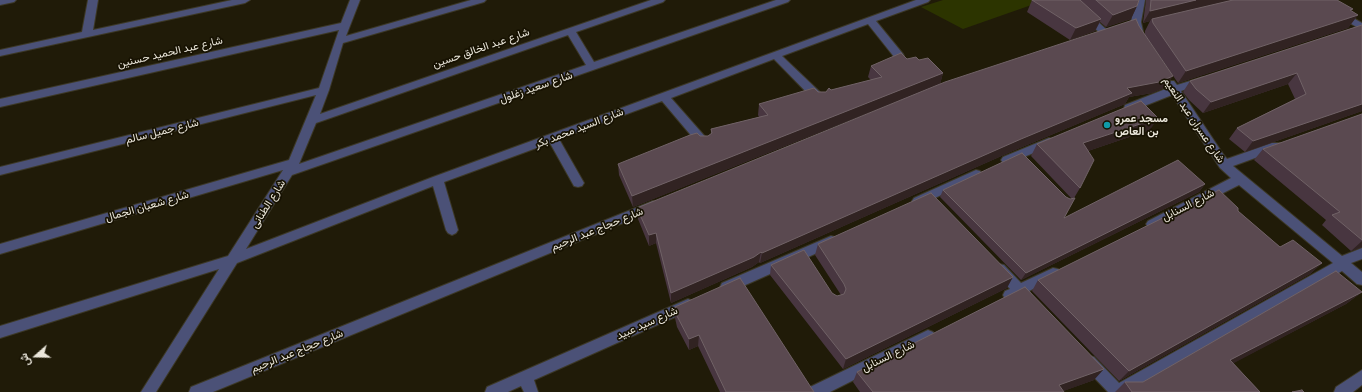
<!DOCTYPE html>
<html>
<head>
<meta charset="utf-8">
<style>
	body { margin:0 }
	#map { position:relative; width:1362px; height:392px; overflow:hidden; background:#201b08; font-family:"Golos Text",Vazirmatn,sans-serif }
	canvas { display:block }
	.north { position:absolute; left:16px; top:336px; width:40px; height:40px; -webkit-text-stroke:3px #171202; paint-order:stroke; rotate:250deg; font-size:11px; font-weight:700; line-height:16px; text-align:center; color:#ebe7db }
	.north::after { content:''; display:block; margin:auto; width:14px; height:18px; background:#ebe7db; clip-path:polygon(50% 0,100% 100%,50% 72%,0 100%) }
</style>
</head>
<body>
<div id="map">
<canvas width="1362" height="392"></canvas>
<div class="north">ش</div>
</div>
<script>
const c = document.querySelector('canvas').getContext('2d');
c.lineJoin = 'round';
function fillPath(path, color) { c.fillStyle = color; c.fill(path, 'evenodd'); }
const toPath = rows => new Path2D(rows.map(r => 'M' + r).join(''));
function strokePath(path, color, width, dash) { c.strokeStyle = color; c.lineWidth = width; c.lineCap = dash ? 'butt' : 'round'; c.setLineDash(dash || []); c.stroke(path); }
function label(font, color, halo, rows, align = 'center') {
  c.font = font + ' "Golos Text",Vazirmatn,sans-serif'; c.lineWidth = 3.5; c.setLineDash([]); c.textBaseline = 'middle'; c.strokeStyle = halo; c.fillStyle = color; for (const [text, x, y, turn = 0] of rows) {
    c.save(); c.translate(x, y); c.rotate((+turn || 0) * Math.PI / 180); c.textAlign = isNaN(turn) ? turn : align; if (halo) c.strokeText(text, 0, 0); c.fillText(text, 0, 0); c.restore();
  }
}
const green = toPath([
	[943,0,1037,0,1040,2,963,29,921,7]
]);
const street = toPath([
	[0,0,16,0,14,2,0,5,0,0],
	[88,0,98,0,93,30,232,0,250,0,245,3,0,56,0,50,82,32,88,0],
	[350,0,360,0,346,36,471,0,486,0,484,2,343,43,329,90,320,114,651,0,665,0,663,2,576,32,594,62,776,0,790,0,788,2,292,175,246,249,433,177,867,18,916,0,930,0,928,2,876,21,903,54,904,56,903,58,895,58,868,24,782,56,824,96,825,99,824,102,816,102,774,59,671,98,708,140,710,143,708,146,700,146,662,101,559,139,584,183,582,186,578,187,574,186,550,143,444,182,458,230,456,233,452,235,448,233,446,230,433,186,237,263,156,392,141,392,219,269,0,338,0,326,228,256,283,170,0,254,0,244,289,160,316,95,0,175,0,167,319,88,339,30,0,107,0,99,341,23,350,0],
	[568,35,586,65,299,164,316,123,568,35],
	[1064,0,1074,0,1107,30,1109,32,1107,34,1101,34,1064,0],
	[1135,0,1145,0,1141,22,1144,36,1139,39,1134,36,1131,22,1135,0],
	[1309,0,1321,0,1362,23,1362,30,1309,0],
	[1203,77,1208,80,1207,82,1181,91,1223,154,1227,159,1272,143,1280,143,1282,146,1280,149,1233,166,1342,256,1362,248,1362,259,1351,263,1362,272,1362,285,1357,284,1342,271,1130,392,1108,392,1084,367,1082,362,1084,357,1089,356,1094,357,1119,383,1333,263,1239,185,1156,227,1152,229,1148,227,1146,224,1148,221,1231,178,1220,168,1172,95,1129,112,1125,111,1124,108,1125,105,1168,88,1165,83,1166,81,1174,81,1177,85,1203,77],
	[1049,138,1053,139,1055,142,1053,145,1007,164,1003,163,1001,160,1003,157,1049,138],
	[976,170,980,171,982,174,980,177,922,204,918,206,914,204,912,201,914,198,976,170],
	[653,201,657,203,659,206,657,209,213,392,189,392,191,387,653,201],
	[831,236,835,237,837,241,835,245,732,291,727,293,722,291,720,287,722,283,831,236],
	[999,264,1004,265,1021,283,1053,268,1058,269,1060,273,1058,277,1029,291,1032,296,1030,300,1025,302,1018,297,1010,301,1005,299,1003,295,1005,291,1010,289,992,269,994,265,999,264],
	[688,299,693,301,695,305,693,309,534,380,538,392,524,392,521,386,508,392,485,392,487,387,688,299],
	[928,330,933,332,935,336,933,340,830,392,808,392,810,387,928,330],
	[1362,370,1362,385,1353,392,1334,392,1336,387,1362,370]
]);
const wall = toPath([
	[1032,0,1139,0,1137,6,1131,19,1106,27,1100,22,1095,31,1070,40,1027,12],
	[1146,0,1337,0,1351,11,1358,15,1348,28,1178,83,1145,35,1145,31,1150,21,1143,23],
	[1362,25,1362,111,1245,152,1229,139,1237,128,1295,99,1288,84,1203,113,1189,100,1183,92,1190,81],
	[907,59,919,60,943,73,940,84,633,207,619,175,618,164,708,136,711,134,711,129,759,117,758,115,759,104,818,92,826,92,831,90,871,80,868,77,871,66],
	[1166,87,1152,93,1129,97,1125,104,1015,150,760,263,759,262,752,267,671,303,656,243,649,246,638,219,637,208],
	[1362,114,1362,247,1351,251,1322,225,1326,220,1254,160,1263,149],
	[1150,130,1088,151,1080,188,1074,198,1064,218,1205,184,1199,192,1021,280,940,197,943,190,1066,197,1070,199,1072,199,1031,156,1037,144],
	[1238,211,1280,247,1322,263,1310,274,1119,381,1032,291,1038,280],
	[818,244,1007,288,843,369,770,275,771,265,837,296,841,295,815,255],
	[1362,292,1346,304,1233,363,1260,392,1115,392,1125,382,1143,382],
	[675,307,814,392,720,392,698,346,689,350,677,327,675,318],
	[857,372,1094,380,1063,391,1064,392,860,392,853,382]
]);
const shadedWall = toPath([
	[1196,0,1241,0,1152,19,1150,21,1143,23,1150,11],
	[1137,6,1131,19,1106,27,1113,15],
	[1353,9,1345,20,1358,15,1348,28,1178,83,1186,71],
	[1101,19,1095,31,1070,40,1076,28],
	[943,73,940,84,633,207,632,196],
	[1297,73,1288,84,1203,113,1211,102],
	[1173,76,1166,87,1152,93,1129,97,1125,104,1015,150,760,263,762,253,1127,88],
	[1362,104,1362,111,1245,152,1253,141],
	[1158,118,1150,130,1076,155,1083,143],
	[1205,184,1199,192,1021,280,1026,273],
	[656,233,656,243,649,246,649,235],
	[1362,241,1362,247,1351,251],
	[761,252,759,262,752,267,671,303,671,293],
	[1322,263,1310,274,1119,381,1129,371],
	[1013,277,1007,288,843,369,846,359],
	[1362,292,1346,304,1217,372,1230,360],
	[699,335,698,346,689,350,689,339],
	[1104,369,1094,380,1061,392,1059,385]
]);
const building = toPath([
	[1032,0,1080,0,1101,19,1076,28,1032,0],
	[1096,0,1139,0,1137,6,1113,15,1096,0],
	[1151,0,1196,0,1150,11,1151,0],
	[1233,0,1337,0,1353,9,1350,10,1358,15,1186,71,1153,23,1152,19,1233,0],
	[1136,19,1139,26,1173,76,1159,82,1127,88,1132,93,1021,139,762,253,761,252,754,257,671,293,656,233,649,235,637,208,945,82,1136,19],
	[1362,25,1362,104,1253,141,1237,128,1306,94,1297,73,1211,102,1196,89,1190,81,1362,25],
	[901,53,907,59,916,57,919,60,928,58,943,73,632,196,618,164,690,135,697,133,700,136,708,136,712,133,711,129,768,115,759,104,814,88,818,92,826,92,829,88,831,90,882,77,871,66,901,53],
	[1141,101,1158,118,1083,143,1094,160,1080,188,1037,144,1141,101],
	[1362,114,1362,240,1332,215,1340,212,1263,149,1362,114],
	[1022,153,1066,197,1070,199,1075,198,1064,218,1178,160,1205,184,1026,273,943,190,1022,153],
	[1219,190,1238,208,1238,211,1280,247,1293,240,1322,263,1129,371,1038,280,1219,190],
	[931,193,1013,277,846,359,771,265,804,250,832,293,837,296,844,294,846,289,844,284,818,244,931,193],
	[1336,271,1362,292,1230,360,1260,392,1132,392,1125,382,1143,382,1336,271],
	[740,278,814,392,726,392,699,335,689,339,677,316,675,307,740,278],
	[1025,287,1104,369,1059,385,1064,392,873,392,857,372,1025,287],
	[1302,390,1304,392,1292,392,1302,390]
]);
const markers = [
	[1107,125,4,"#0f9aa8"]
];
const streetNames = [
	["شارع عبد الخالق حسين",481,48,-19],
	["شارع عبد الحميد حسنين",170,52,-13],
	["شارع سعيد زغلول",536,87,-19],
	["شارع عسران عبد النعيم",1194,120,56],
	["شارع السيد محمد بكر",579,128,-21],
	["شارع جميل سالم",162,131,-14],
	["شارع الطنانى",268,204,-58],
	["شارع السنابل",1188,205,-27],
	["شارع شعبان الجمال",147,206,-16],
	["شارع حجاج عبد الرحيم",597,229,-22],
	["شارع سيد عبيد",647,323,-24],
	["شارع حجاج عبد الرحيم",297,351,-22],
	["شارع السنابل",888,356,-26]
];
const poiNames = [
	["مسجد عمرو",1115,119],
	["بن العاص",1115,132]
];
fillPath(green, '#2c3400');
strokePath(street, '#3c3826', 2);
fillPath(street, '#4b5177');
fillPath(wall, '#483640');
fillPath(shadedWall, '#312322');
fillPath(building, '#5a4950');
strokePath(building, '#706266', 1);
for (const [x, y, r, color] of markers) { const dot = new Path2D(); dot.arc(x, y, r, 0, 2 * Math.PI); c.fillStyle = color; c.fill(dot); strokePath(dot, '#171202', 1.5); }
label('11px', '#ebe7db', '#171202', streetNames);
label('bold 11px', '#ebe7db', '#171202', poiNames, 'left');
</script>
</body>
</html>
